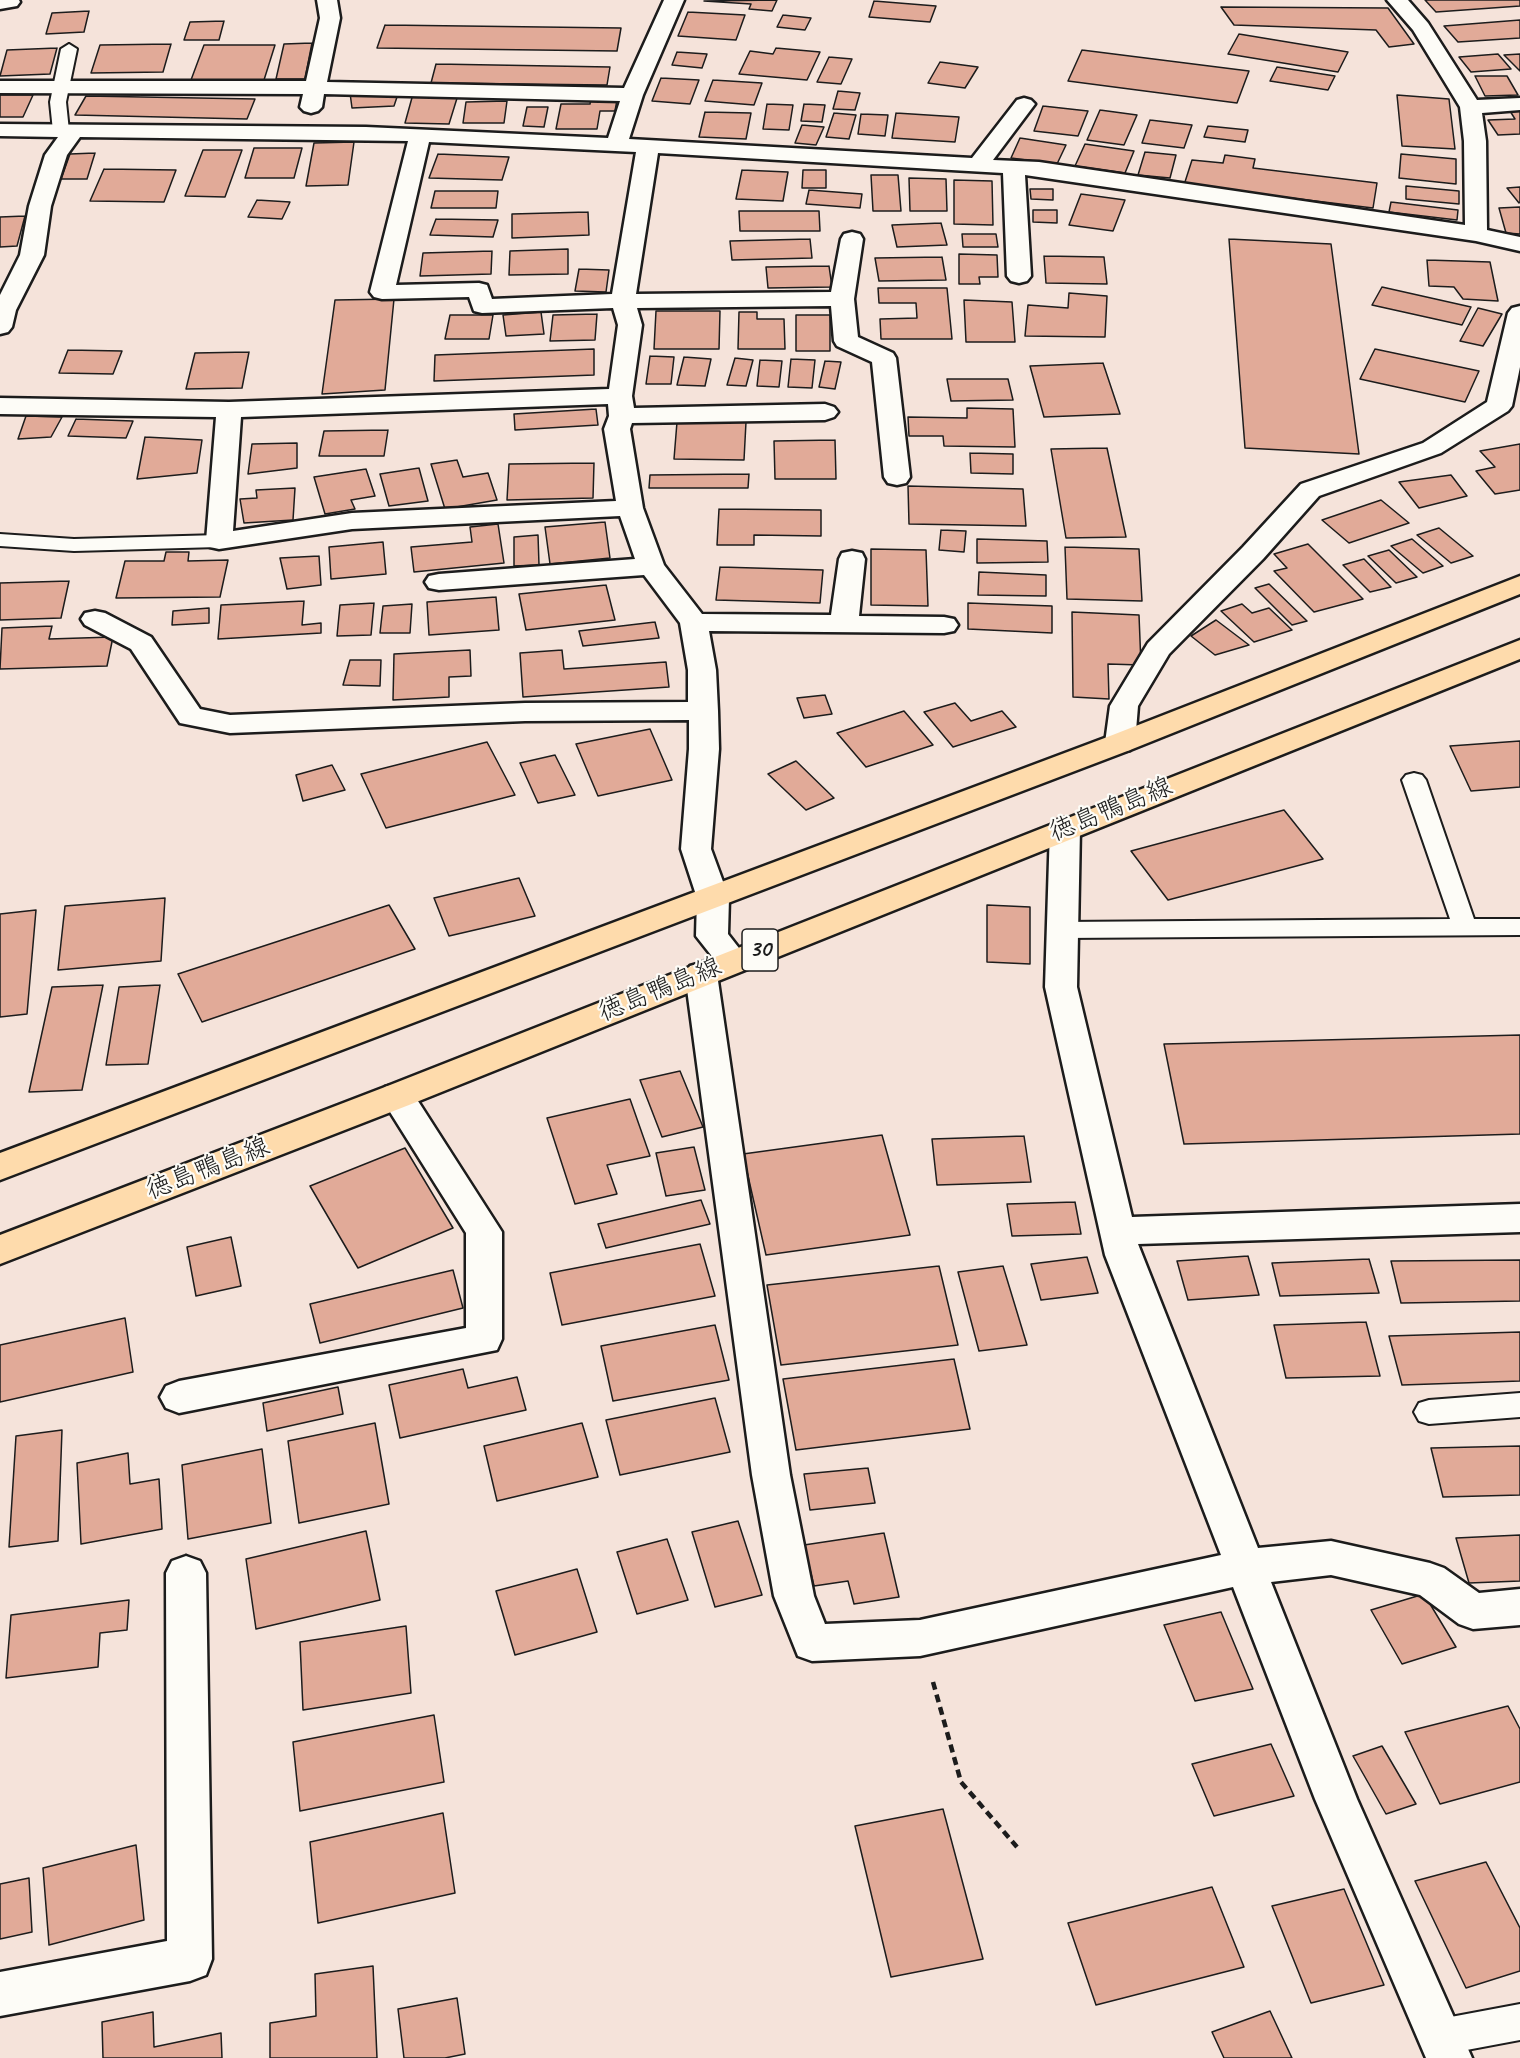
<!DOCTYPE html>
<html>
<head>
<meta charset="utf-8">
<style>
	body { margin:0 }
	canvas { display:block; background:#f5e3da }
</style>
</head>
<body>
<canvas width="1520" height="2058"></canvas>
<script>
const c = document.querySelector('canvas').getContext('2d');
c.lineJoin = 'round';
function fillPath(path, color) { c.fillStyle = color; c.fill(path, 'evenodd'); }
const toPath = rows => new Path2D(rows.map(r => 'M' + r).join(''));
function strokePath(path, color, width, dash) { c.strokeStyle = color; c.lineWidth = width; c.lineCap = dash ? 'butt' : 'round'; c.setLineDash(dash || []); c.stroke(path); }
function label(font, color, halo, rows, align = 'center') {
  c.font = font + ' Caveat,"Klee One",sans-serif'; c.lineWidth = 4.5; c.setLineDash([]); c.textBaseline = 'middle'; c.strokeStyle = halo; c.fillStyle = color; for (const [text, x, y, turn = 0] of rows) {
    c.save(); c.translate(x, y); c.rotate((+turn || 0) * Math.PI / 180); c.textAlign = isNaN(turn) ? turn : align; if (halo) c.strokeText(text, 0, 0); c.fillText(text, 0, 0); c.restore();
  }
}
const building = toPath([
	[777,0,772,11,749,9,751,4,704,1,777,0],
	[1425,0,1520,0,1520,6,1436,12,1425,0],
	[874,1,936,6,930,22,869,17,874,1],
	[1221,7,1388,8,1414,44,1389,47,1376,30,1234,25,1221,7],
	[89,11,84,32,46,34,52,13,89,11],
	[688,12,745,15,736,40,678,36,688,12],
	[783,15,811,18,805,30,777,27,783,15],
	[1520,20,1520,38,1458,42,1444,26,1520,20],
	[224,21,219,40,184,40,190,22,224,21],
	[385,25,621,28,617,51,377,48,385,25],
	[1239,34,1348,52,1338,72,1228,54,1239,34],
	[312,43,305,79,276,79,284,44,312,43],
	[171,44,163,72,91,73,100,45,171,44],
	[204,45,275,45,264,80,191,80,204,45],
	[57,48,50,74,0,76,7,50,57,48],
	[776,48,820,52,807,80,739,74,750,51,773,54,776,48],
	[1082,50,1249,71,1237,103,1068,81,1082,50],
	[677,52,707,54,702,68,672,65,677,52],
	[1498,54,1511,69,1471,72,1459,57,1498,54],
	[1520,54,1520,71,1504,55,1520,54],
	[829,57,852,59,841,84,817,82,829,57],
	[940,62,978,67,965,88,928,83,940,62],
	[436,64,610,67,607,85,431,83,436,64],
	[1277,67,1335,76,1328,90,1270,81,1277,67],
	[1475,76,1507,76,1518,95,1485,96,1475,76],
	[661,78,699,80,690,104,652,101,661,78],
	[713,80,762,83,754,105,705,101,713,80],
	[838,91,860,93,855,110,833,109,838,91],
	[350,93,398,94,394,106,352,108,350,93],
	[413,94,458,95,449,124,405,123,413,94],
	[0,95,33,95,23,117,0,117,0,95],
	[1397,95,1449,99,1455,149,1402,146,1397,95],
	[86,96,255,99,247,119,75,115,86,96],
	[591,99,617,100,615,111,600,111,597,129,556,129,561,104,590,104,591,99],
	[507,101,504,123,463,123,466,102,507,101],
	[767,104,793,105,789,130,763,129,767,104],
	[804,104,825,105,822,122,801,121,804,104],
	[1043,106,1088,111,1078,136,1034,131,1043,106],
	[527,107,548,107,544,127,523,126,527,107],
	[1100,110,1137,115,1124,145,1087,140,1100,110],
	[1510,111,1520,111,1520,134,1498,135,1488,120,1515,119,1510,111],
	[705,112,751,113,746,139,699,137,705,112],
	[834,113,856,115,849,139,826,137,834,113],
	[896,113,959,117,955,142,892,138,896,113],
	[861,114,888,115,885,136,858,134,861,114],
	[1150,120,1192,125,1184,148,1142,143,1150,120],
	[802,125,824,127,816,145,795,143,802,125],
	[1208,126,1248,130,1245,142,1204,137,1208,126],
	[1020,138,1066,145,1057,164,1011,158,1020,138],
	[354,142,348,185,306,186,314,143,354,142],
	[1085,144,1134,151,1125,173,1075,166,1085,144],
	[254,148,302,148,294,178,245,178,254,148],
	[203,150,242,150,225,197,185,196,203,150],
	[1145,152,1176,155,1170,178,1138,175,1145,152],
	[95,153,87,179,61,179,70,154,95,153],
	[438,154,509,157,502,180,429,178,438,154],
	[1401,154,1456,159,1456,184,1399,178,1401,154],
	[1225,155,1255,159,1253,168,1377,183,1373,208,1184,185,1192,160,1223,163,1225,155],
	[104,169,176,170,164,202,90,201,104,169],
	[742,170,788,172,783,201,736,199,742,170],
	[803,170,826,170,826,188,802,188,803,170],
	[871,175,898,175,901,211,873,211,871,175],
	[909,178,946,179,947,211,910,211,909,178],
	[954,180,992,181,993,225,954,224,954,180],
	[1406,186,1459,191,1459,204,1406,199,1406,186],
	[1520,187,1520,202,1519,203,1507,188,1520,187],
	[1030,189,1053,189,1053,200,1031,199,1030,189],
	[809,190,862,194,860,208,806,204,809,190],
	[435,191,498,191,496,208,431,208,435,191],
	[1081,194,1125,200,1113,231,1069,225,1081,194],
	[257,200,290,202,282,219,248,217,257,200],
	[1391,202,1458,210,1457,220,1389,212,1391,202],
	[1520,207,1520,234,1506,233,1499,208,1520,207],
	[1033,210,1057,210,1057,223,1033,222,1033,210],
	[739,211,819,211,820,231,740,231,739,211],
	[588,212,589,235,512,238,512,214,588,212],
	[25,216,17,246,0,247,0,217,25,216],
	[436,219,498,220,493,237,430,235,436,219],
	[941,223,947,245,897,247,892,225,941,223],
	[962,234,996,234,998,247,963,247,962,234],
	[810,239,812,258,732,260,730,241,810,239],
	[1229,239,1331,244,1359,454,1245,448,1229,239],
	[568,249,568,274,509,275,510,251,568,249],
	[492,251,491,274,420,276,423,253,492,251],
	[959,254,997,255,998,277,979,277,980,284,959,284,959,254],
	[1044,256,1104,257,1107,284,1046,283,1044,256],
	[942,257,946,280,879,281,875,258,942,257],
	[1427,260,1490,262,1498,301,1463,299,1454,287,1429,286,1427,260],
	[829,266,832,287,768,288,766,267,829,266],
	[579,269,609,270,606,292,575,291,579,269],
	[1382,287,1471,307,1462,325,1372,305,1382,287],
	[878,288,947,288,952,339,881,339,880,319,917,318,916,303,879,303,878,288],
	[1069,293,1107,296,1105,337,1025,336,1028,305,1068,308,1069,293],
	[394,299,385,390,322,394,335,300,394,299],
	[964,300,1012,302,1015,342,966,342,964,300],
	[1478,308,1502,314,1483,346,1460,341,1478,308],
	[656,311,720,311,719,349,654,349,656,311],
	[541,312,544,334,506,336,503,315,541,312],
	[739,312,757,312,757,319,784,319,785,349,738,349,739,312],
	[597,314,595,340,550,341,553,315,597,314],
	[450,315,493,315,489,339,445,339,450,315],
	[796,315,830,315,830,351,796,351,796,315],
	[594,349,594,375,434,381,435,355,594,349],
	[1375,349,1479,371,1465,402,1360,379,1375,349],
	[68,350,122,351,113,374,59,373,68,350],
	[249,352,242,388,186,389,195,353,249,352],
	[650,356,674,357,671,384,646,384,650,356],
	[684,357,711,359,705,386,677,385,684,357],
	[735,358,753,360,746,386,727,385,735,358],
	[791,359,815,360,812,388,788,387,791,359],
	[760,360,782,361,779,387,757,386,760,360],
	[825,361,841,362,835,389,819,387,825,361],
	[1103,363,1120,414,1044,417,1030,366,1103,363],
	[947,379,1008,379,1013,400,951,401,947,379],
	[967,408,1013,409,1015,447,944,446,943,436,909,436,908,417,967,418,967,408],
	[596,409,598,425,515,430,514,414,596,409],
	[26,416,62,417,51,437,18,439,26,416],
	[76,419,133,421,126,438,68,436,76,419],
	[677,422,746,422,744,460,674,459,677,422],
	[388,430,384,456,319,456,324,431,388,430],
	[145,437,202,440,197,473,137,479,145,437],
	[835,440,836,479,775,479,774,441,835,440],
	[297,443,297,468,248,474,252,444,297,443],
	[1520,444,1520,490,1495,494,1476,471,1495,467,1480,451,1520,444],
	[1107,448,1126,537,1066,538,1051,449,1107,448],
	[970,453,1013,454,1013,474,971,473,970,453],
	[457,460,463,477,488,473,497,500,445,509,431,464,457,460],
	[594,463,593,498,507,500,509,464,594,463],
	[419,468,428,501,389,506,380,474,419,468],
	[366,469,375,496,351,500,355,509,325,514,314,477,366,469],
	[749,474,748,488,649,488,650,475,749,474],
	[1451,475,1467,496,1419,508,1399,482,1451,475],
	[908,486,1023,489,1026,526,909,524,908,486],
	[295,488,293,520,244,523,240,499,257,498,256,490,295,488],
	[1381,500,1409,523,1349,543,1322,520,1381,500],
	[719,509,821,510,821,536,754,535,754,545,717,545,719,509],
	[605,522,610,558,550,564,545,527,605,522],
	[498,524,504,563,414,572,411,547,472,542,470,527,498,524],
	[1439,528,1473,556,1451,563,1417,535,1439,528],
	[941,530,966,531,964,552,939,550,941,530],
	[538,535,539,565,514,566,514,537,538,535],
	[977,539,1047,541,1048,562,977,563,977,539],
	[1412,539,1443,566,1423,573,1391,546,1412,539],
	[383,542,386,574,331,579,329,547,383,542],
	[1308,544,1363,599,1314,612,1274,571,1287,568,1274,554,1308,544],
	[1065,547,1139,549,1142,601,1067,599,1065,547],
	[871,549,926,550,928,606,871,605,871,549],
	[1389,550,1417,577,1396,583,1368,556,1389,550],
	[166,552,189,552,188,561,228,560,220,597,116,598,125,561,164,561,166,552],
	[319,556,321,585,287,589,280,558,319,556],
	[1364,559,1391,587,1370,592,1343,565,1364,559],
	[720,567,823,570,820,603,716,600,720,567],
	[979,572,1046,575,1046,596,978,595,979,572],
	[69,581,61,618,0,620,0,583,69,581],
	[1269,584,1307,621,1292,625,1255,588,1269,584],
	[606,585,615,620,526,630,519,594,606,585],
	[496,597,499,630,429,635,427,602,496,597],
	[304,601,302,625,321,623,321,633,218,639,221,605,304,601],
	[374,603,371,635,337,636,340,605,374,603],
	[968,603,1052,606,1052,633,968,629,968,603],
	[412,604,410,633,380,633,383,606,412,604],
	[1242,604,1252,613,1269,608,1292,630,1254,642,1221,611,1242,604],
	[209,608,209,623,172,625,173,611,209,608],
	[1072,612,1139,615,1141,665,1108,664,1109,699,1073,697,1072,612],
	[1216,620,1249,645,1215,655,1191,636,1216,620],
	[655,622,659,638,583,646,579,631,655,622],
	[52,626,49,639,113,637,107,666,0,669,2,628,52,626],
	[470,650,471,676,449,677,449,697,393,700,394,654,470,650],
	[562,650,564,669,666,662,669,687,523,697,520,653,562,650],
	[350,660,381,660,380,686,343,685,350,660],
	[825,695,832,714,804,718,797,698,825,695],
	[955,703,971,721,1002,711,1016,727,953,747,924,712,955,703],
	[904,711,933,745,866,767,837,733,904,711],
	[650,729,672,780,598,796,576,744,650,729],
	[1520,741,1520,787,1471,791,1450,746,1520,741],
	[487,742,515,795,386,828,361,774,487,742],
	[555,755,575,795,538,803,520,763,555,755],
	[796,761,834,798,806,810,768,774,796,761],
	[332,765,345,790,303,801,296,775,332,765],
	[1284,810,1323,859,1168,900,1131,851,1284,810],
	[519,878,535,916,449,936,434,898,519,878],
	[165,898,161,961,58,970,65,906,165,898],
	[389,905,415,949,202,1022,178,974,389,905],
	[987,905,1030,907,1030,964,987,962,987,905],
	[36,910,27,1014,0,1017,0,914,36,910],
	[103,985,82,1090,29,1092,52,987,103,985],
	[160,985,148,1064,106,1065,119,987,160,985],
	[1520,1035,1520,1134,1184,1144,1164,1044,1520,1035],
	[680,1071,703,1127,662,1137,640,1080,680,1071],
	[630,1099,650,1156,607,1165,617,1194,575,1204,547,1118,630,1099],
	[882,1135,910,1235,766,1255,743,1154,882,1135],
	[1024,1136,1031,1182,937,1185,932,1139,1024,1136],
	[694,1147,705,1190,666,1196,656,1153,694,1147],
	[405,1148,453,1228,358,1268,310,1186,405,1148],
	[701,1200,710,1224,606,1248,598,1224,701,1200],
	[1075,1202,1081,1234,1012,1236,1007,1204,1075,1202],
	[231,1237,241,1286,196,1296,187,1247,231,1237],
	[700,1244,715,1296,562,1325,550,1273,700,1244],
	[1248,1256,1259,1295,1188,1300,1177,1261,1248,1256],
	[1087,1257,1098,1293,1041,1300,1031,1264,1087,1257],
	[1369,1259,1379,1293,1280,1296,1272,1263,1369,1259],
	[1520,1260,1520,1301,1401,1303,1391,1261,1520,1260],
	[939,1266,958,1345,781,1365,767,1285,939,1266],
	[1003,1266,1027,1345,979,1351,958,1272,1003,1266],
	[453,1270,463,1308,320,1343,310,1304,453,1270],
	[125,1318,133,1372,0,1402,0,1345,125,1318],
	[1366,1322,1380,1376,1286,1378,1274,1325,1366,1322],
	[715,1325,729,1380,613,1401,601,1346,715,1325],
	[1520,1332,1520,1381,1402,1385,1389,1336,1520,1332],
	[954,1359,970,1429,796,1450,783,1379,954,1359],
	[463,1369,468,1388,517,1377,526,1410,400,1438,389,1385,463,1369],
	[338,1387,343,1414,267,1431,263,1403,338,1387],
	[715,1398,730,1452,620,1475,606,1420,715,1398],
	[375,1423,389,1504,299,1523,288,1441,375,1423],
	[582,1423,598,1477,497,1501,484,1446,582,1423],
	[62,1430,58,1541,9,1547,16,1436,62,1430],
	[1520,1446,1520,1495,1443,1497,1431,1448,1520,1446],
	[262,1449,271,1523,188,1539,182,1465,262,1449],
	[128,1453,130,1484,159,1479,162,1529,81,1544,77,1463,128,1453],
	[868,1468,875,1503,810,1510,804,1474,868,1468],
	[738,1521,762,1595,715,1607,692,1532,738,1521],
	[366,1531,380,1600,256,1629,246,1559,366,1531],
	[884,1533,899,1597,854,1604,848,1581,814,1586,804,1545,884,1533],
	[1520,1535,1520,1581,1469,1583,1456,1538,1520,1535],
	[667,1539,688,1600,637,1614,617,1552,667,1539],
	[577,1569,597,1632,515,1655,496,1591,577,1569],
	[1424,1594,1456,1647,1402,1664,1371,1610,1424,1594],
	[129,1600,127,1630,100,1633,98,1667,6,1678,11,1615,129,1600],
	[1221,1612,1253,1689,1195,1701,1164,1625,1221,1612],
	[406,1626,411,1693,303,1710,300,1642,406,1626],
	[1508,1706,1520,1729,1520,1782,1440,1804,1405,1732,1508,1706],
	[434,1715,444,1782,300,1811,293,1742,434,1715],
	[1271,1744,1294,1796,1214,1816,1192,1764,1271,1744],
	[1382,1746,1416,1804,1386,1814,1353,1756,1382,1746],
	[943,1809,983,1959,891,1977,855,1826,943,1809],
	[443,1813,455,1893,318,1923,310,1842,443,1813],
	[136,1845,144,1920,49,1945,43,1868,136,1845],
	[1486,1862,1520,1928,1520,1971,1466,1988,1415,1881,1486,1862],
	[29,1878,32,1932,0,1939,0,1884,29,1878],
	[1212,1887,1244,1967,1096,2005,1068,1923,1212,1887],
	[1344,1889,1384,1985,1311,2003,1272,1906,1344,1889],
	[373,1966,377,2058,270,2058,270,2023,316,2016,315,1974,373,1966],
	[457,1998,465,2054,445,2058,404,2058,398,2009,457,1998],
	[1270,2011,1292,2058,1224,2058,1212,2032,1270,2011],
	[153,2012,154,2047,221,2033,222,2058,103,2058,102,2022,153,2012]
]);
const path = toPath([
	[933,1682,961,1782,1017,1847]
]);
const lane = toPath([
	[69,44,77,49,66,102,69,131,61,136,53,131,50,102,61,49,69,44],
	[0,534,74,539,219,535,226,537,229,541,226,545,219,547,74,551,0,546,0,534],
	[1414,773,1422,775,1426,780,1474,919,1520,919,1520,935,1062,938,1053,936,1050,930,1053,924,1062,922,1450,919,1402,780,1406,775,1414,773],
	[1520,1393,1520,1417,1429,1424,1419,1421,1414,1412,1419,1403,1429,1400,1520,1393],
	[1520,2004,1520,2040,1440,2055,1427,2050,1422,2037,1427,2024,1440,2019,1520,2004]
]);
const street = toPath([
	[0,0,19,0,20,2,17,6,0,9,0,0],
	[317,0,337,0,340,18,327,82,624,88,664,0,684,0,643,95,629,139,972,158,1017,100,1024,98,1031,100,1035,104,993,160,1039,162,1465,225,1464,141,1460,107,1413,30,1387,0,1408,0,1428,23,1477,100,1520,98,1520,110,1482,113,1486,141,1487,230,1520,237,1520,251,1476,241,1025,175,1031,276,1027,281,1019,283,1011,281,1007,276,1003,173,658,153,636,294,831,292,841,239,844,234,852,232,860,234,863,239,854,299,858,337,893,353,896,358,910,477,906,483,897,485,888,483,884,477,872,362,837,346,834,341,831,306,637,308,642,325,632,396,634,408,825,404,834,407,838,412,834,417,825,420,632,423,630,429,643,508,664,565,702,614,831,615,839,559,842,553,852,551,862,553,865,559,859,616,944,617,954,619,958,625,954,631,944,633,709,631,716,670,718,711,719,749,711,849,729,898,728,934,749,961,744,969,733,972,722,969,696,936,697,898,681,849,689,749,689,720,525,721,230,733,180,723,131,649,85,625,81,619,85,613,95,611,105,613,151,637,200,709,230,715,525,703,688,702,688,670,680,623,644,575,439,590,429,588,425,582,429,576,439,574,635,559,620,516,352,529,219,549,210,547,206,541,216,417,0,414,0,398,229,402,609,389,618,325,613,308,482,313,474,311,469,297,382,299,374,297,370,292,408,141,80,137,67,155,51,206,44,255,16,310,12,327,8,332,0,334,0,295,20,255,29,206,45,155,58,137,0,136,0,124,366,127,608,138,620,101,324,94,322,107,318,111,311,113,304,111,300,107,303,94,0,93,0,81,306,81,320,18,317,0],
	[429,142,636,152,612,294,492,299,487,285,479,283,396,285,429,142],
	[608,404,609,416,604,429,616,501,352,513,233,531,241,417,608,404],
	[1520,306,1520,367,1512,406,1508,411,1441,453,1319,496,1263,559,1169,654,1138,706,1135,743,1130,750,1120,752,1110,750,1105,743,1110,706,1148,643,1243,547,1301,484,1423,443,1487,402,1508,313,1512,308,1520,306],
	[1065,818,1076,821,1080,828,1077,987,1132,1217,1520,1204,1520,1232,1138,1244,1258,1548,1331,1541,1430,1563,1444,1568,1479,1593,1520,1589,1520,1625,1473,1629,1459,1624,1420,1595,1331,1575,1271,1582,1357,1799,1472,2058,1426,2058,1315,1799,1233,1587,920,1656,812,1661,798,1656,774,1596,752,1475,685,974,690,966,701,963,712,966,717,974,790,1475,814,1596,825,1624,920,1620,1221,1555,1105,1255,1045,987,1050,828,1054,821,1065,818],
	[397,1084,409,1087,502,1232,502,1339,497,1350,179,1413,166,1408,160,1397,166,1386,179,1381,466,1328,466,1233,380,1096,385,1087,397,1084],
	[186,1556,200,1561,206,1573,212,1959,206,1975,190,1981,0,2016,0,1972,167,1941,166,1573,172,1561,186,1556]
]);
const primary = toPath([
	[1520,576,1520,594,1130,750,0,1180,0,1153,1110,736,1520,576],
	[1520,640,1520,659,409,1105,0,1264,0,1235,385,1087,1520,640]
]);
const shields = [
	[760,950,36]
];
const shieldNames = [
	["30",760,950]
];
const streetNames = [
	["徳島鴨島線",1111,810,-22],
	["徳島鴨島線",660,990,-22],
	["徳島鴨島線",208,1169,-21]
];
fillPath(building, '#e1aa98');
strokePath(building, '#1c1c1c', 1.5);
strokePath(lane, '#1c1c1c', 4);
strokePath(street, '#1c1c1c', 5);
strokePath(primary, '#1c1c1c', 5);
strokePath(path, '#1c1c1c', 4.5, [8, 5]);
fillPath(lane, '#fdfcf7');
fillPath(street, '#fdfcf7');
fillPath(primary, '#fedbac');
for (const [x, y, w] of shields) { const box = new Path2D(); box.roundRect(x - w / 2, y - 21, w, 42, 4.5); c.fillStyle = '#fdfcf7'; c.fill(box); strokePath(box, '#1c1c1c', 1.5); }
label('bold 24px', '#1c1c1c', null, shieldNames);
label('26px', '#1c1c1c', '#fdfcf7', streetNames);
</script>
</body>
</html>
